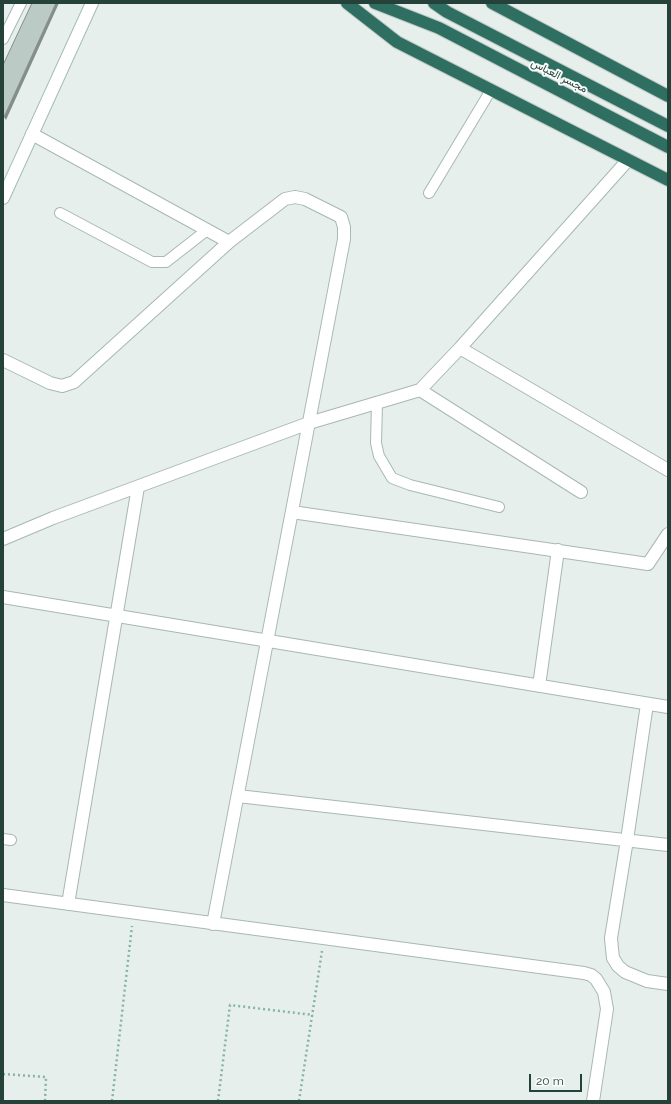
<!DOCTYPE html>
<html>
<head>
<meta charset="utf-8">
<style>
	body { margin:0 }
	#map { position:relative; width:671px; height:1104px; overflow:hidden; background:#e6efeb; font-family:Raleway,sans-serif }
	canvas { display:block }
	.frame { position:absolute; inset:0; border:4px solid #24423a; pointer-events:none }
	.scale { position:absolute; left:529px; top:1074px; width:53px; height:18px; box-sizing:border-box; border:2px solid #24423a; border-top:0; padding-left:5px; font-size:12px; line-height:14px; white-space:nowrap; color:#24423a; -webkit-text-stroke:3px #f7fbf9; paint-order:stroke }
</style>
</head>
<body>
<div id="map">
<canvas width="671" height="1104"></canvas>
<div class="frame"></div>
<div class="scale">20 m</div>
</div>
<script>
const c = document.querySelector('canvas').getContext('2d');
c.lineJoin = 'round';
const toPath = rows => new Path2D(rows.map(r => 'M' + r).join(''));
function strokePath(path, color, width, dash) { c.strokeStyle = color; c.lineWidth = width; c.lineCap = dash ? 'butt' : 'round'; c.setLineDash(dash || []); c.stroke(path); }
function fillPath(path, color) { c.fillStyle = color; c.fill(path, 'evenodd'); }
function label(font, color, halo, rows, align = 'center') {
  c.font = font + ' Raleway,Vazirmatn,sans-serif'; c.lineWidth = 4; c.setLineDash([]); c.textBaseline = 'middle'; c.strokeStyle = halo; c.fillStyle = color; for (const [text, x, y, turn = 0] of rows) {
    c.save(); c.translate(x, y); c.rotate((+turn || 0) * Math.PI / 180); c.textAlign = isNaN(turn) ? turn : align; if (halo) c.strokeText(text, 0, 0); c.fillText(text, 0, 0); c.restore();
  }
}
const path = toPath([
	[3,1074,46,1077,45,1101],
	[112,1101,132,926],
	[218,1101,230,1005,313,1015],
	[299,1101,322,951]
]);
const lane = toPath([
	[3,39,21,3],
	[429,193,491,90],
	[60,213,152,262,166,262,207,230],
	[377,402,376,443,379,456,392,478,410,485,499,507],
	[3,839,11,840]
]);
const street = toPath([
	[32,134,229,242],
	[460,348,668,470],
	[3,360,50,383,62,386,74,382,229,242,285,199,295,197,305,199,341,217,344,227,344,239,213,924],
	[420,390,581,492],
	[292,512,648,564,668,534],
	[3,539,53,518,309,423,420,390,460,348,628,160],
	[3,597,668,707],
	[539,686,558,550],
	[647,704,627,840,611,938,612,949,613,958,618,966,625,972,647,981,668,984],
	[238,796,668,845],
	[3,895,584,973,591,975,596,979,604,992,607,1009,593,1101],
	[68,904,138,487]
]);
const secondary = toPath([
	[3,198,92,3]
]);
const highway = toPath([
	[347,3,397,42,668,180],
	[375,3,439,28,668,147],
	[434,3,447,12,668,126],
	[492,3,668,96]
]);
const shadedWall = toPath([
	[56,3,59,3,6,120,4,117]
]);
const building = toPath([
	[32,3,56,3,4,117,3,116,3,65,32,3]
]);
const streetNames = [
	["مجسر العباس",559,76,27]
];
strokePath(lane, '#a8b8b2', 12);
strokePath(street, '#a8b8b2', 14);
strokePath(secondary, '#a4bbb3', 14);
strokePath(highway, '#c2cac8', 14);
strokePath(path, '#86b3a5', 2.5, [2, 3]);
strokePath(lane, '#fff', 10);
strokePath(street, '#fff', 12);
strokePath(secondary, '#fff', 12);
strokePath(highway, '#2f6f62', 12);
fillPath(shadedWall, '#838d89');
fillPath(building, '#bbcac4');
strokePath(building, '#838d89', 1);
label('11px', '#24423a', '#f7fbf9', streetNames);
</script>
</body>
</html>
